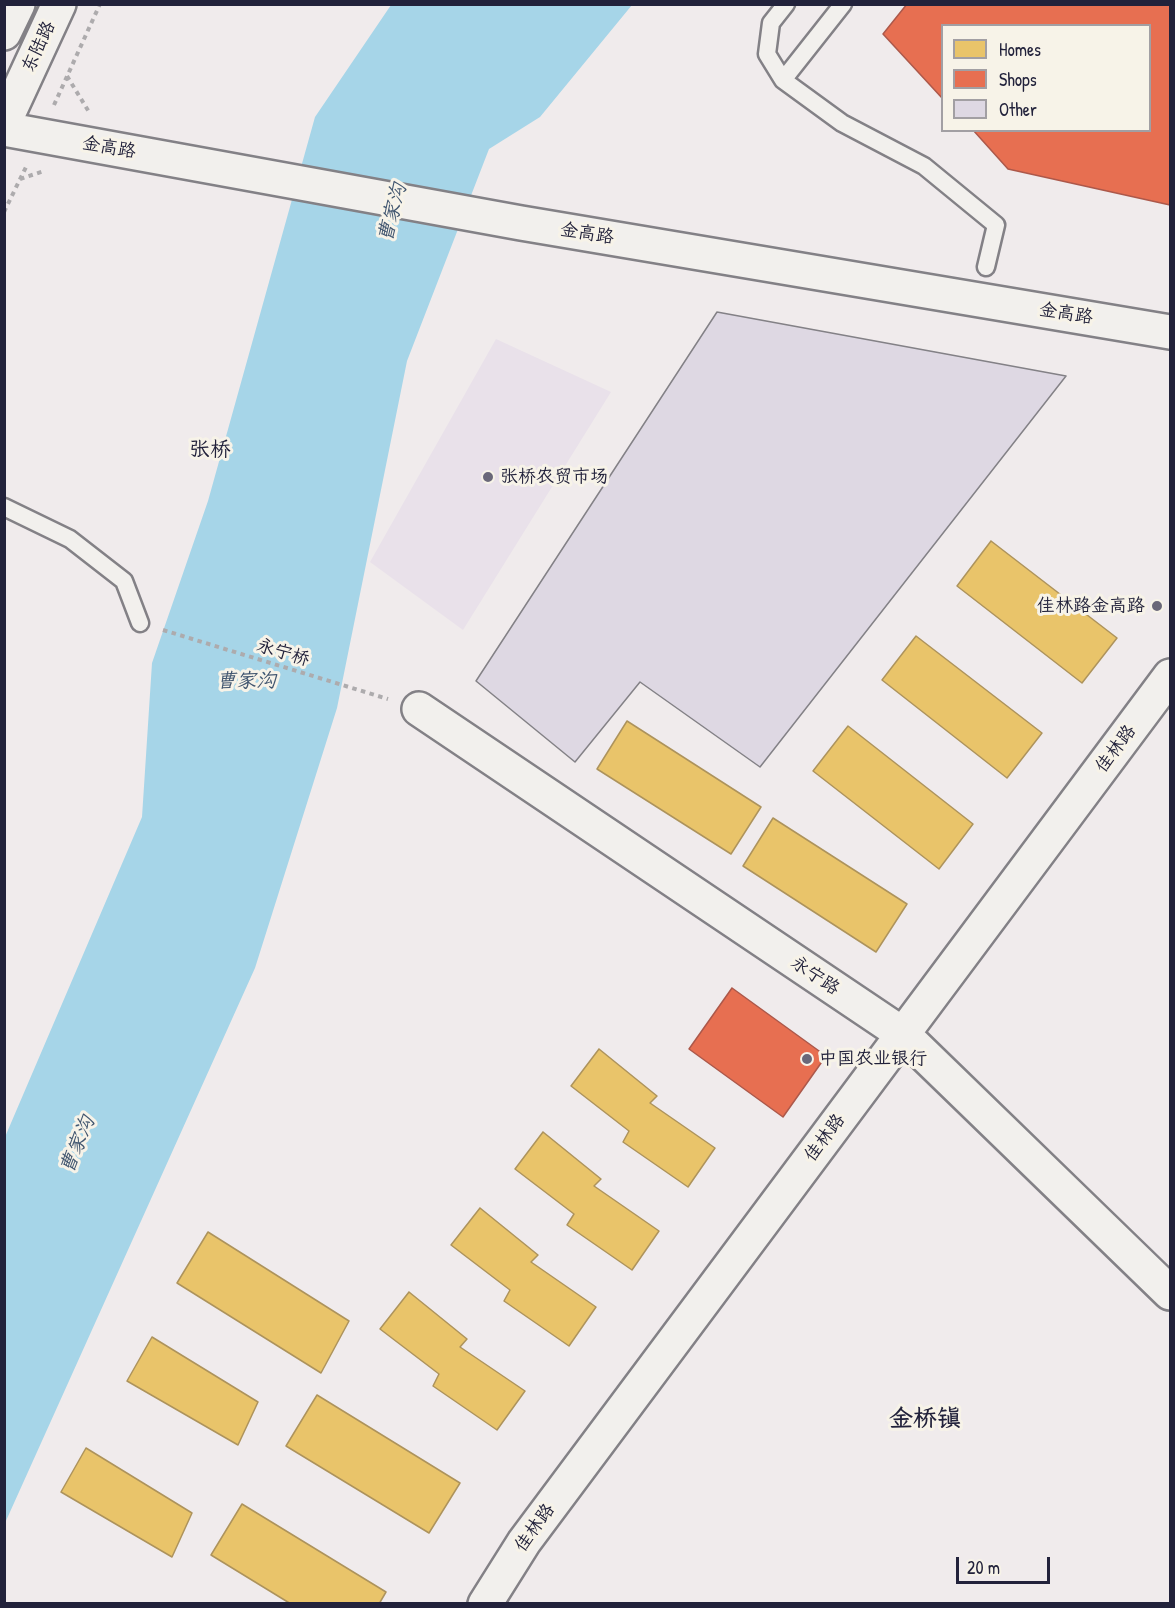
<!DOCTYPE html>
<html>
<head>
<meta charset="utf-8">
<style>
	body { margin:0 }
	#map { position:relative; width:1175px; height:1608px; overflow:hidden; background:#f0ebec; font-family:"Patrick Hand",sans-serif }
	canvas { display:block }
	.frame { position:absolute; inset:0; border:6px solid #22223b; pointer-events:none }
	.legend { position:absolute; left:941px; top:24px; width:210px; height:108px; box-sizing:border-box; background:#f7f3e8; border:2px solid #a29fa3; margin:0; padding:8px 10px; list-style:none; font-size:18px; color:#22223b }
	.legend li { display:flex; align-items:center; gap:12px; height:30px }
	.legend b { width:30px; border:2px solid #a29fa3 }
	.scale { position:absolute; left:956px; top:1557px; width:94px; height:27px; box-sizing:border-box; border:3px solid #22223b; border-top:0; padding-left:8px; font-size:18px; line-height:21px; white-space:nowrap; color:#22223b; -webkit-text-stroke:4px #f7f3e8; paint-order:stroke }
</style>
</head>
<body>
<div id="map">
<canvas width="1175" height="1608"></canvas>
<div class="frame"></div>
<ul class="legend">
<li><b style="height:16px;background:#e9c46a"></b>Homes</li>
<li><b style="height:16px;background:#e76f51"></b>Shops</li>
<li><b style="height:16px;background:#ded8e3"></b>Other</li>
</ul>
<div class="scale">20 m</div>
</div>
<script>
const c = document.querySelector('canvas').getContext('2d');
c.lineJoin = 'round';
function fillPath(path, color) { c.fillStyle = color; c.fill(path, 'evenodd'); }
const toPath = rows => new Path2D(rows.map(r => 'M' + r).join(''));
function strokePath(path, color, width, dash) { c.strokeStyle = color; c.lineWidth = width; c.lineCap = dash ? 'butt' : 'round'; c.setLineDash(dash || []); c.stroke(path); }
function label(font, color, halo, rows, align = 'center') {
  c.font = font + ' "Patrick Hand","LXGW WenKai TC",sans-serif'; c.lineWidth = 6; c.setLineDash([]); c.textBaseline = 'middle'; c.strokeStyle = halo; c.fillStyle = color; for (const [text, x, y, turn = 0] of rows) {
    c.save(); c.translate(x, y); c.rotate((+turn || 0) * Math.PI / 180); c.textAlign = isNaN(turn) ? turn : align; if (halo) c.strokeText(text, 0, 0); c.fillText(text, 0, 0); c.restore();
  }
}
const built = toPath([
	[496,339,611,392,463,630,370,562]
]);
const water = toPath([
	[391,5,632,5,540,117,489,149,407,361,337,708,255,968,5,1523,5,1137,142,817,152,663,208,501,315,117]
]);
const homes = toPath([
	[991,541,1117,638,1082,683,957,586,991,541],
	[916,636,1042,733,1007,778,882,680,916,636],
	[627,721,761,807,731,854,597,769,627,721],
	[848,726,973,824,939,869,813,771,848,726],
	[773,818,907,904,876,952,743,866,773,818],
	[599,1049,657,1096,650,1103,715,1148,688,1187,623,1142,629,1131,571,1086,599,1049],
	[543,1132,601,1179,594,1186,659,1231,632,1270,567,1225,574,1214,515,1169,543,1132],
	[480,1208,538,1255,531,1262,596,1307,569,1346,504,1301,510,1290,451,1245,480,1208],
	[208,1232,349,1321,321,1373,177,1283,208,1232],
	[409,1292,467,1339,460,1347,525,1391,497,1430,433,1386,439,1374,380,1329,409,1292],
	[152,1337,258,1402,238,1445,127,1381,152,1337],
	[317,1395,460,1483,429,1533,286,1446,317,1395],
	[86,1448,192,1513,172,1557,61,1492,86,1448],
	[242,1504,386,1592,379,1604,291,1604,211,1555,242,1504]
]);
const shops = toPath([
	[907,4,1170,4,1170,205,1008,169,973,130,1150,130,1150,26,942,26,942,98,883,34,907,4],
	[732,988,826,1056,783,1117,689,1049,732,988]
]);
const building = toPath([
	[717,312,1066,376,760,767,640,682,575,762,476,681,717,312]
]);
const path = toPath([
	[67,76,89,112],
	[54,105,100,4],
	[20,179,44,171],
	[4,212,26,167],
	[163,630,388,699]
]);
const lane = toPath([
	[786,4,771,23,767,54,783,80,842,123,924,166,996,225,986,267],
	[783,80,843,4],
	[4,507,70,539,124,581,140,623]
]);
const secondary = toPath([
	[4,33,18,4],
	[4,123,59,4],
	[4,129,521,223,1170,332],
	[419,709,904,1035,1170,1293],
	[485,1604,524,1542,1170,676]
]);
const markers = [
	[488,477,6,"#6a6879"],
	[1157,606,6,"#6a6879"],
	[807,1059,6,"#6a6879"]
];
const streetNames = [
	["东陆路",39,47,-65],
	["金高路",109,148,10],
	["金高路",587,234,9],
	["金高路",1066,314,9],
	["永宁桥",283,653,17],
	["佳林路",1116,749,-53],
	["永宁路",815,976,34],
	["佳林路",825,1138,-53],
	["佳林路",535,1528,-54]
];
const poiNames = [
	["张桥农贸市场",500,477],
	["佳林路金高路",1145,606,"right"],
	["中国农业银行",819,1059]
];
const waterNames = [
	["曹家沟",393,213,-75],
	["曹家沟",246,682],
	["曹家沟",78,1145,-67]
];
const quarterNames = [
	["张桥",210,450]
];
const districtNames = [
	["金桥镇",925,1420]
];
fillPath(built, '#e9e1ea');
fillPath(water, '#a6d5e8');
fillPath(homes, '#e9c46a');
strokePath(homes, '#ad935c', 1.5);
fillPath(shops, '#e76f51');
strokePath(shops, '#ac584a', 1.5);
fillPath(building, '#ded8e3');
strokePath(building, '#838186', 1.5);
strokePath(lane, '#838186', 21);
strokePath(secondary, '#838186', 38);
strokePath(path, '#adabad', 4, [4.5, 4.5]);
strokePath(lane, '#f2f0ed', 16);
strokePath(secondary, '#f2f0ed', 33);
for (const [x, y, r, color] of markers) { const dot = new Path2D(); dot.arc(x, y, r, 0, 2 * Math.PI); c.fillStyle = color; c.fill(dot); strokePath(dot, '#f7f3e8', 2); }
label('18px', '#22223b', '#f7f3e8', streetNames);
label('18px', '#22223b', '#f7f3e8', poiNames, 'left');
label('italic 20px', '#40556f', '#f7f3e8', waterNames);
label('21px', '#22223b', '#f7f3e8', quarterNames);
label('bold 24px', '#22223b', '#f7f3e8', districtNames);
</script>
</body>
</html>
